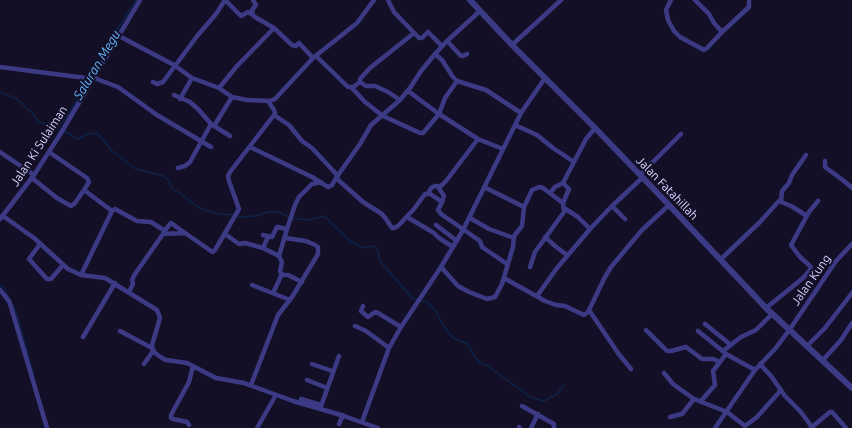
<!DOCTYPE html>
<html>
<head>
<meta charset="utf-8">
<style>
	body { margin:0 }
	canvas { display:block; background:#130f26 }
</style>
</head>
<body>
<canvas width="852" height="428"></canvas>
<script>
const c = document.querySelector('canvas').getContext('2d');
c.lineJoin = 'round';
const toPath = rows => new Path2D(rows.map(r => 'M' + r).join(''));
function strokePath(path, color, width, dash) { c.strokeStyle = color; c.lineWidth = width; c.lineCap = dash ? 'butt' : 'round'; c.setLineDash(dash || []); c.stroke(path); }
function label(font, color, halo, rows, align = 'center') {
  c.font = font + ' Ubuntu,sans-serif'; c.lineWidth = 4; c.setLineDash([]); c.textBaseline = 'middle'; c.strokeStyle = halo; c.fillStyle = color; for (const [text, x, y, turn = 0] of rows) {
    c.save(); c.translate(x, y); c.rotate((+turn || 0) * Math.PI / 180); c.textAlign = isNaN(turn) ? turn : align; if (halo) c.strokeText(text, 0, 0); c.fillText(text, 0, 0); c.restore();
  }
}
const stream = toPath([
	[0,92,17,99,33,114,38,121,68,133,78,139,87,134,97,133,105,142,112,151,136,169,163,176,169,180,171,187,200,208,214,213,233,215],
	[57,128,69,114,110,41,136,0],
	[237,216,242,217,255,216,269,212,278,212,291,218,309,220,325,216,331,223,350,241,363,248,374,246,377,249,380,261,412,298,427,302,435,310,444,326,452,337,469,345,472,353,480,363,488,366,530,397,544,401,557,394,564,385],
	[0,285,4,288,9,298],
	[13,305,17,315,34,376]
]);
const minor = toPath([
	[225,0,241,16,248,12,253,15],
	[253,0,256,5,252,10,253,15,255,17,274,28,292,45,296,46,299,43,300,44,313,58],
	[388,0,394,12,419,38,422,38,428,32,442,46],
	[671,0,666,10,668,20,674,31,680,37,704,50,707,48,723,31,749,7,749,0],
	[695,0,709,14,714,23,722,32],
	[119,36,174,65,192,78,219,88,232,97,247,100,270,101,275,99,313,58,357,23,374,0],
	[447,41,461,56,463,56,467,54],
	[512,45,561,0],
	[435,54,442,60,453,77,457,81,445,98,439,114,478,139,446,181,441,186,435,186,431,188,428,194,425,194,414,209,398,226,394,228,392,228,386,219,382,214,363,202,336,178,360,144,371,125,400,100,410,88,421,71,435,54,447,41,480,11],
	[316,56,348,87,353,87,360,82,366,86,375,86,388,92,400,100],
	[0,67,86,78,93,80],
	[94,78,118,87,157,115,211,147],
	[457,81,486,90,521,113],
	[153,82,157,84,163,82,198,35,216,14,225,0],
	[360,82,360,79,370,68,414,33],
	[351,87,365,102,383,116,420,133,423,133,439,114,408,91],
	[219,88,237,66,274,28],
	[174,95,190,102,199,110,211,124],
	[180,99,192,78],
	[268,101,274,110,275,113,274,115,289,125,302,141,312,148,338,176],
	[515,125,537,135,553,148,574,162],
	[214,126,232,97],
	[478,139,503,149],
	[250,147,312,177,328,187,332,185,336,178],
	[0,152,34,175],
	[825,161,825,167,844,181,852,188],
	[178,168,185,166,190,162,211,124,230,136],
	[640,175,681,134],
	[32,178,57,198,71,206,75,203,84,190,89,182,87,178,49,152],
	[438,187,444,196,442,202],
	[484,187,524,207,532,190,539,187,543,188,563,203],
	[84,190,112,211,115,209,137,221,151,222,165,231],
	[429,193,442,202,438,210,441,214,480,241,482,247,507,264],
	[550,193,555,187,563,183],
	[781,201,782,191,789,183,792,175,806,155],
	[612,206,625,219],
	[564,208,578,217,590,229],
	[3,216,34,238,68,269,81,275,105,278,157,310,160,318,152,345,152,348,155,353,162,358,166,360,187,363,216,378,244,383,293,401,341,415,378,428],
	[407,217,434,233,439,238,453,247],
	[470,218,489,229,514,238],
	[0,219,34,175,61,133,140,0],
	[436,225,457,241],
	[164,232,169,225,171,223,185,233],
	[225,234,239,244,245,243,263,248,279,256,282,262,280,271,281,273,284,275,288,275,302,282],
	[263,235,272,237,277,227,287,229,295,205,299,197,312,184,321,182],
	[545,237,555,246,567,255],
	[40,244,29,259,47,279,51,279,63,265],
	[263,248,268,237],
	[279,256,287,229],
	[721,259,759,223,779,201,791,206,807,216],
	[441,267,458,286,469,292,487,299,495,297,502,284,513,247,514,236,522,226,524,207],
	[530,267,535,252,564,212,563,203,569,189,563,183,586,139,595,128],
	[81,275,112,211],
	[504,278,545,301,556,305,565,306,584,315,588,312,605,277,611,267,642,230,669,205],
	[252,285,290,300],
	[0,290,9,301,11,307,47,428],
	[129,292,133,284,132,280,135,274,163,234,185,233,211,251,213,252,215,250,239,209,229,181,228,176,230,172,274,115],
	[273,293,282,274],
	[537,296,557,268,590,229,612,206,642,178],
	[363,306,361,311,368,317,375,312,378,313,401,327],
	[766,308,803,278,811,269,810,266,800,257,791,245,809,212,818,201],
	[589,310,618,353,631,369],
	[705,324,731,345],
	[355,326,366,331,389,348],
	[646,330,667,351,671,351,686,347,702,359,713,359,720,362,726,354,755,370],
	[120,331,152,348],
	[698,331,725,353],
	[83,337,115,283],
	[807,346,825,328,852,293],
	[723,351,741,337,756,330,772,314],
	[823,360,841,340,852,323],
	[144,364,153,351],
	[312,364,332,371],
	[760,364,771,376,785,396,800,411,812,427],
	[664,373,673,384,694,399,727,412,745,426,757,417,781,390],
	[307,380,327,388],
	[251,385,278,315,292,297,318,254,318,247,315,245,306,241,285,238],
	[301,399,321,405],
	[701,401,715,385,713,371,720,362],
	[522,406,554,424,554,428],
	[320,409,339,356],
	[670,417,682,414,694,399],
	[362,422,389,348,401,327,441,267,463,230,521,113,545,78],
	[339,424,343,415],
	[189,425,187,422,173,419,171,418,171,415,189,382,193,366],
	[519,427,520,428],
	[257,428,276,395],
	[531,428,538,414],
	[715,428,755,370,775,349,790,329,836,261,852,244],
	[811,428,830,412,832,412,846,428]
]);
const tertiary = toPath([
	[470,0,512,45,595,128,669,205,766,308,852,388]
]);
const streetNames = [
	["Jalan Ki Sulaiman",39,146,-57],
	["Jalan Fatahillah",667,188,46],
	["Jalan Kung",811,280,-55]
];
const waterNames = [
	["Saluran Megu",97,65,-59]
];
strokePath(stream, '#0c2248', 1.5);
strokePath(minor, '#3d3a85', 4.5);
strokePath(tertiary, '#3d3a85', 6);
label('12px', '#d9d4ff', '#130f26', streetNames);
label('italic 13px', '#62b6ff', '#130f26', waterNames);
</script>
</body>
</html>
